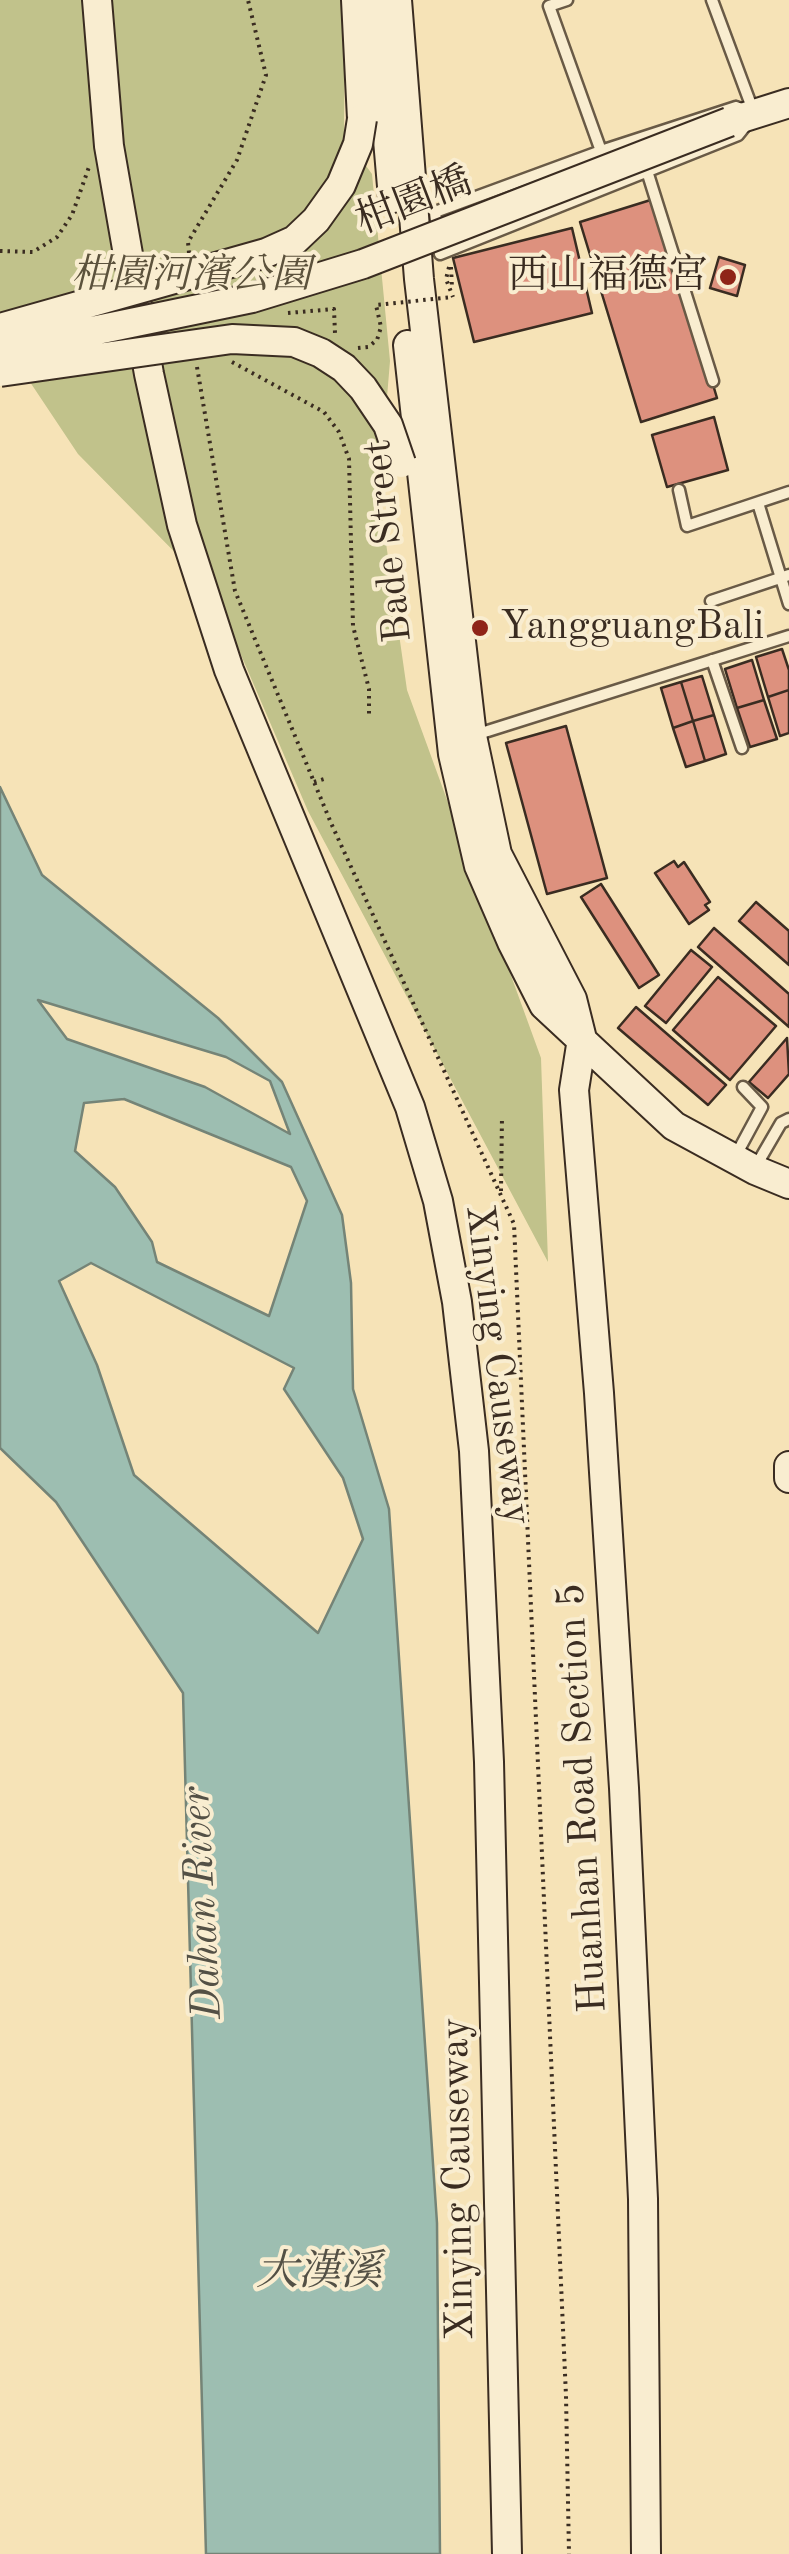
<!DOCTYPE html>
<html>
<head>
<meta charset="utf-8">
<style>
	body { margin:0 }
	canvas { display:block; background:#f6e3b7 }
</style>
</head>
<body>
<canvas width="789" height="2554"></canvas>
<script>
const c = document.querySelector('canvas').getContext('2d');
c.lineJoin = 'round';
function fillPath(path, color) { c.fillStyle = color; c.fill(path, 'evenodd'); }
const toPath = rows => new Path2D(rows.map(r => 'M' + r).join(''));
function strokePath(path, color, width, dash) { c.strokeStyle = color; c.lineWidth = width; c.lineCap = dash ? 'butt' : 'round'; c.setLineDash(dash || []); c.stroke(path); }
function label(font, color, halo, rows, align = 'center') {
  c.font = font + ' "Old Standard TT","Noto Serif TC",serif'; c.lineWidth = 8; c.setLineDash([]); c.textBaseline = 'middle'; c.strokeStyle = halo; c.fillStyle = color; for (const [text, x, y, turn = 0] of rows) {
    c.save(); c.translate(x, y); c.rotate((+turn || 0) * Math.PI / 180); c.textAlign = isNaN(turn) ? turn : align; if (halo) c.strokeText(text, 0, 0); c.fillText(text, 0, 0); c.restore();
  }
}
const green = toPath([
	[0,0,345,0,344,136,372,174,390,361,379,494,407,690,541,1058,548,1262,308,811,214,592,78,454,0,337]
]);
const water = toPath([
	[0,787,42,875,218,1018,282,1082,342,1215,351,1283,353,1389,389,1509,437,2223,440,2554,206,2554,183,1693,56,1502,0,1448,0,787],
	[38,1000,226,1057,270,1081,290,1134,205,1087,67,1039,38,1000],
	[124,1099,291,1167,307,1201,269,1316,157,1262,152,1242,115,1187,75,1151,84,1103,124,1099],
	[91,1263,294,1368,284,1389,343,1478,363,1539,318,1633,134,1475,97,1365,59,1281,91,1263]
]);
const building = toPath([
	[657,198,717,398,641,422,580,222,657,198],
	[572,228,592,313,474,342,453,258,572,228],
	[719,257,745,265,737,296,710,288,719,257],
	[714,417,728,470,667,487,652,435,714,417],
	[782,649,789,670,789,690,768,697,756,657,782,649],
	[752,660,764,700,737,708,725,669,752,660],
	[702,676,714,715,693,721,681,682,702,676],
	[681,682,693,721,673,728,661,688,681,682],
	[789,690,789,733,780,736,768,697,789,690],
	[764,700,777,739,750,747,737,708,764,700],
	[714,715,726,754,705,761,693,721,714,715],
	[693,721,705,761,686,767,673,728,693,721],
	[566,726,607,878,547,894,506,743,566,726],
	[674,861,678,867,684,862,710,902,705,905,709,910,689,924,655,873,674,861],
	[601,884,659,975,639,988,581,897,601,884],
	[756,902,789,931,789,965,739,921,756,902],
	[714,928,789,994,789,1027,698,947,714,928],
	[691,950,712,967,666,1023,645,1006,691,950],
	[718,977,776,1026,730,1080,673,1030,718,977],
	[636,1007,726,1085,708,1105,618,1028,636,1007],
	[787,1038,789,1074,768,1098,749,1082,787,1038]
]);
const path = toPath([
	[0,251,33,252,57,237,72,215,89,167],
	[189,253,188,242,237,160,266,75,248,0],
	[449,267,446,279,453,297],
	[451,267,452,288],
	[232,362,324,412,339,432,349,459,353,626,369,689,369,714],
	[197,367,235,591,331,823,514,1224,566,2396,569,2554],
	[314,782,324,779],
	[501,1191,502,1116]
]);
const lane = toPath([
	[567,0,549,6,601,151],
	[712,0,754,113],
	[736,107,755,114,738,135,440,254,435,212,601,151,736,107],
	[647,171,713,381],
	[679,490,687,526,789,492],
	[758,503,789,604],
	[711,601,789,575],
	[712,660,742,748],
	[475,735,789,636],
	[735,1157,762,1107,743,1087],
	[756,1166,781,1123,789,1119]
]);
const secondary = toPath([
	[97,0,109,146,149,374,182,525,229,670,410,1107,438,1201,457,1302,474,1451,489,1762,507,2554],
	[356,0,362,119],
	[376,0,393,198],
	[397,0,419,279,472,736,497,854,572,999,582,1039,574,1090,599,1393,624,1788,643,2199,646,2554],
	[729,122,789,103],
	[408,345,453,754,479,866,512,942,544,1005,674,1126,755,1170,789,1184],
	[789,1466,789,1478]
]);
const pathBridge = toPath([
	[288,313,334,309,335,333],
	[358,348,368,347,377,340,381,327,376,305,453,297]
]);
const secondaryBridge = toPath([
	[0,328,266,253,295,240,316,220,341,185,358,144,362,119],
	[0,350,252,298,363,264,729,122],
	[0,372,232,339,294,342,321,353,344,368,363,388,388,425,401,463]
]);
const markers = [
	[728,277,10,"#8f2418"],
	[480,628,10,"#8f2418"]
];
const streetNames = [
	["柑園橋",414,202,-21],
	["Bade Street",389,541,-96],
	["Xinying Causeway",497,1365,83],
	["Huanhan Road Section 5",583,1798,-93],
	["Xinying Causeway",459,2179,-91]
];
const parkNames = [
	["柑園河濱公園",191,277]
];
const poiNames = [
	["西山福德宮",708,277],
	["YangguangBali",500,628,"left"]
];
const waterNames = [
	["Dahan River",203,1903,-93],
	["大漢溪",319,2273]
];
fillPath(green, '#c1c28b');
fillPath(water, '#9dbeb1');
strokePath(water, '#758477', 2.5);
fillPath(building, '#dd917e');
strokePath(building, '#3a2c21', 2.5);
strokePath(lane, '#695a46', 15);
strokePath(secondary, '#3a2c21', 32);
strokePath(path, '#3a2c21', 4, [2.5, 5]);
strokePath(lane, '#f9edd0', 10);
strokePath(secondary, '#f9edd0', 28);
strokePath(secondaryBridge, '#3a2c21', 32, []);
strokePath(pathBridge, '#3a2c21', 4, [2.5, 5]);
strokePath(secondaryBridge, '#f9edd0', 28);
for (const [x, y, r, color] of markers) { const dot = new Path2D(); dot.arc(x, y, r, 0, 2 * Math.PI); c.fillStyle = color; c.fill(dot); strokePath(dot, '#f9edd0', 4); }
label('40px', '#3a2c21', '#f9edd0', streetNames);
label('italic 40px', '#5c523c', '#f9edd0', parkNames);
label('40px', '#3a2c21', '#f9edd0', poiNames, 'right');
label('italic 42px', '#535045', '#f9edd0', waterNames);
</script>
</body>
</html>
